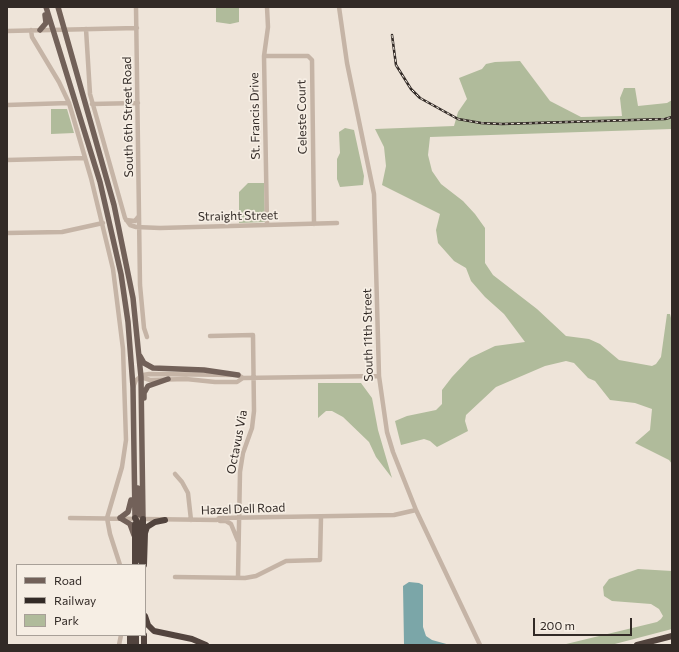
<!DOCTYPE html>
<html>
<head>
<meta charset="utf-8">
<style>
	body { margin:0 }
	#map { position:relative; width:679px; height:652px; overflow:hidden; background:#eee4d9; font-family:Commissioner,sans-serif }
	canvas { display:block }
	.frame { position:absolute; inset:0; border:8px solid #322a26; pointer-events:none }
	.legend { position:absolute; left:16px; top:564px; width:130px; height:72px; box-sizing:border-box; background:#f6eee4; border:1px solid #a8a098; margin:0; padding:5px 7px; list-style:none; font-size:12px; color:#322a26 }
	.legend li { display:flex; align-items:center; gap:8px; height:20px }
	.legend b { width:20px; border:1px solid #a8a098 }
	.scale { position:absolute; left:533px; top:618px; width:99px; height:18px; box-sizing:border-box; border:2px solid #322a26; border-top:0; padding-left:5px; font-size:12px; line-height:14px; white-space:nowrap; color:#322a26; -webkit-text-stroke:3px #f6eee4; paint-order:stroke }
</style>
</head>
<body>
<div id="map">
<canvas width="679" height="652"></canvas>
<div class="frame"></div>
<ul class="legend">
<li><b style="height:5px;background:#726159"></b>Road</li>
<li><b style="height:5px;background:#322a26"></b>Railway</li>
<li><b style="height:11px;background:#b0bb9b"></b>Park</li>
</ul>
<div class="scale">200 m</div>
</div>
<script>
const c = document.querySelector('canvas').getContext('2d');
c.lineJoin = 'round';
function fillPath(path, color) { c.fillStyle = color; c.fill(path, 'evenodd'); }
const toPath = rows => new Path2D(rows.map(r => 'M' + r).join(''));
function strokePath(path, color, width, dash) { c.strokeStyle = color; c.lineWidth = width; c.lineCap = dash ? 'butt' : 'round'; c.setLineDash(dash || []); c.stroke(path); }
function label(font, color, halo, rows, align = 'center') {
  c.font = font + ' Commissioner,sans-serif'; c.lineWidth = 3.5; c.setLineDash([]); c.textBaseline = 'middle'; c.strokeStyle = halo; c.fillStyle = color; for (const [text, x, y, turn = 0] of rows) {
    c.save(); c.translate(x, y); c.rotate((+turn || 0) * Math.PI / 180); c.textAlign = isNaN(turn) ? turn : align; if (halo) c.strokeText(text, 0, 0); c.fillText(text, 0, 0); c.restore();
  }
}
const green = toPath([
	[216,7,239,7,239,22,230,24,216,22],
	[520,61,550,101,581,117,622,116,620,98,624,88,635,88,638,106,667,103,672,100,672,129,430,137,428,155,432,171,441,184,463,201,475,214,485,228,485,263,493,275,537,309,566,336,589,339,600,344,619,360,652,366,656,364,661,357,667,314,670,314,672,322,672,464,669,460,635,443,650,430,652,409,635,403,610,400,595,381,588,378,574,363,566,361,545,366,496,387,466,415,465,421,468,431,437,447,430,441,424,439,401,445,395,421,407,416,436,410,442,404,442,390,452,377,470,358,495,346,525,342,504,314,485,297,471,281,466,268,454,261,438,243,436,230,440,214,382,185,386,166,384,147,375,129,454,126,458,112,467,99,459,78,482,69,486,64,495,62],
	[51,109,67,109,74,133,51,134],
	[345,128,354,130,364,176,363,185,340,187,337,179,337,159,340,153,339,132],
	[248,183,264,183,265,222,239,223,239,192],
	[318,383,361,383,372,398,378,430,392,478,376,457,369,442,343,417,332,411,326,411,318,418],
	[638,569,672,571,672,629,611,645,562,645,657,622,661,619,663,616,659,609,651,604,612,601,604,596,603,587,609,579]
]);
const water = toPath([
	[409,582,419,583,423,585,423,627,426,636,432,640,450,645,404,644,403,586]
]);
const minor = toPath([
	[136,7,140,285,144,328,147,337],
	[339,7,347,63,374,194,379,376,387,432,393,452,416,510,480,645],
	[86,29,90,94,125,218,130,225,136,227,160,228,337,223],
	[31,30,32,37,59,82,69,103,91,178,113,269,123,349,126,440,122,467,107,518,110,534,120,565],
	[7,31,137,28],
	[264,56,308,56,312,60,314,224],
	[92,104,138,103],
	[7,105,69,103],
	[7,160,85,158],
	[126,220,135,221,139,216],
	[267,225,264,56,268,27,267,7],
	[7,233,62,232,103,223],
	[210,336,253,335,254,411,252,428,243,453,240,472,238,577],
	[141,377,150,380,186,379,215,382,237,382,243,378],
	[133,387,136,380,143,375,149,374,238,375,243,378,379,376],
	[175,474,182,482,188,493,191,520],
	[70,518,217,520,219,518,394,515,416,510],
	[220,521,226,521,231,524,238,541],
	[175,577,245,578,256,576,286,561,320,560,321,517],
	[119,645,121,635]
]);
const major = toPath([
	[46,7,100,182,121,274,128,322,133,387,135,518],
	[58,7,114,205,133,298,141,377,143,519],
	[40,30,46,23,45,15],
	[140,356,144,363,153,368,204,370,238,375],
	[144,398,144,393,148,386,168,379],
	[138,488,140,515],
	[120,518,128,512,131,500],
	[120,518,130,524,134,535]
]);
const highway = toPath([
	[135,518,138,523,140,560,143,565],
	[143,519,143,535],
	[135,524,135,565],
	[144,565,145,533,147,527,155,522,165,520],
	[145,616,148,625,154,631,192,639,206,645],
	[136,635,136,645],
	[144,635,144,645],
	[130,645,130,635],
	[637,645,672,636]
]);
const rail = toPath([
	[392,35,396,65,411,89,420,98,458,119,481,123,502,124,665,119,672,117]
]);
const streetNames = [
	["St. Francis Drive",255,116,-91],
	["South 6th Street Road",128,117,-91],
	["Celeste Court",302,117,-91],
	["Straight Street",238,216,-1],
	["South 11th Street",368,335,-91],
	["Octavus Via",237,442,-79],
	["Hazel Dell Road",243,509,-2]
];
fillPath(green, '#b0bb9b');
fillPath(water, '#7ba6a8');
strokePath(minor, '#c5b4a6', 4.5);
strokePath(major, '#726159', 5.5);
strokePath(highway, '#52443e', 6);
strokePath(rail, '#322a26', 2.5);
strokePath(rail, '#f6eee4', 1, [3]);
label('12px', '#322a26', '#f6eee4', streetNames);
</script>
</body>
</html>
